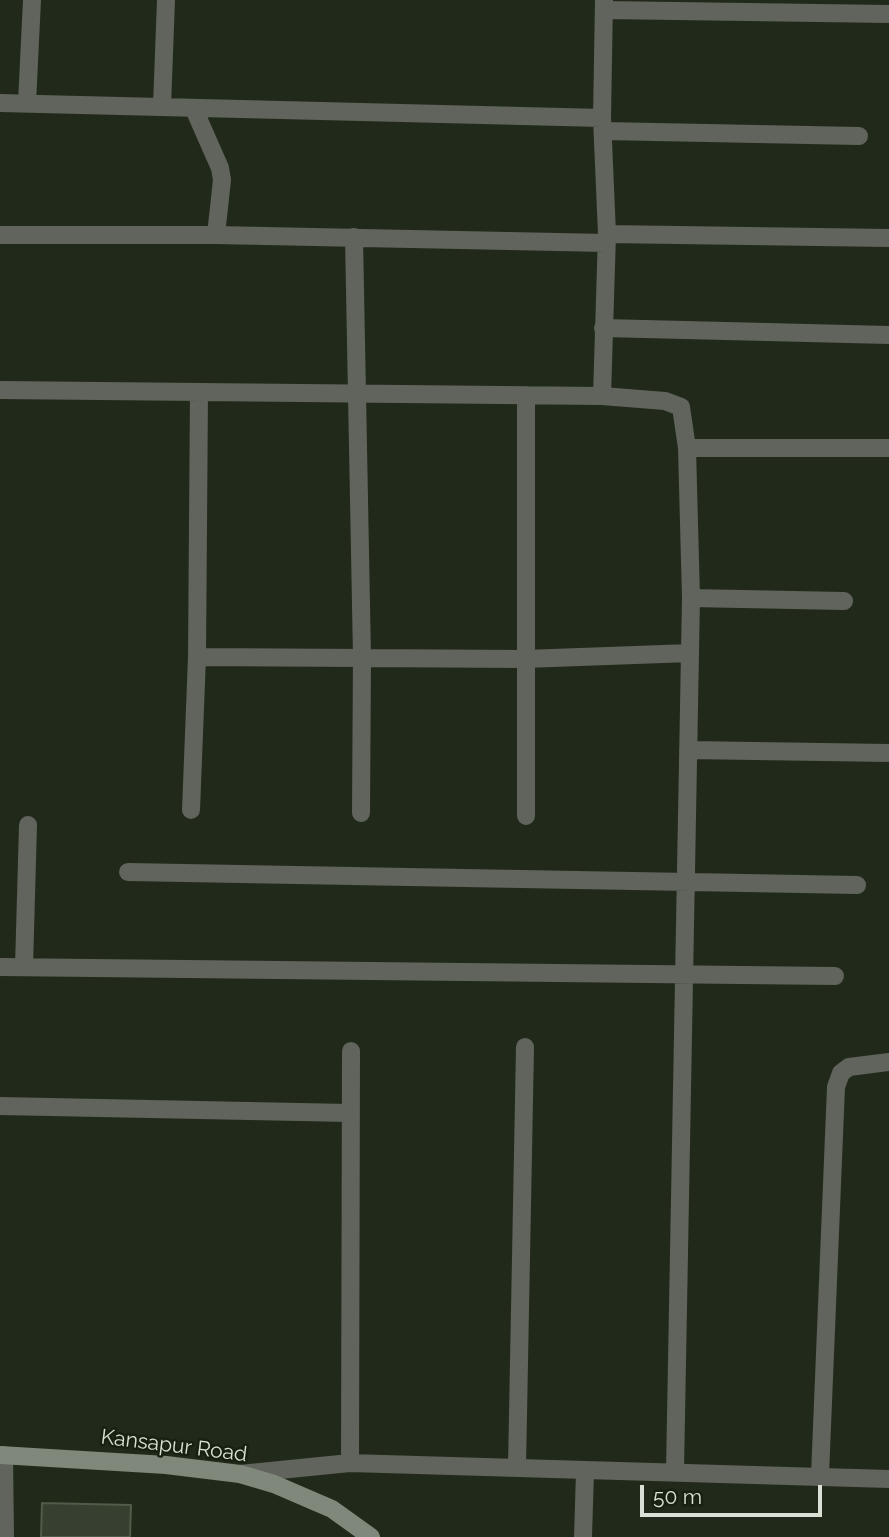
<!DOCTYPE html>
<html>
<head>
<meta charset="utf-8">
<style>
	body { margin:0 }
	#map { position:relative; width:889px; height:1537px; overflow:hidden; background:#212a1a; font-family:Raleway,sans-serif }
	canvas { display:block }
	.scale { position:absolute; left:640px; top:1485px; width:182px; height:32px; box-sizing:border-box; border:4px solid #dae0d6; border-top:0; padding-left:9px; font-size:21px; line-height:24px; white-space:nowrap; color:#dae0d6; -webkit-text-stroke:5px #172011; paint-order:stroke }
</style>
</head>
<body>
<div id="map">
<canvas width="889" height="1537"></canvas>
<div class="scale">50 m</div>
</div>
<script>
const c = document.querySelector('canvas').getContext('2d');
c.lineJoin = 'round';
function fillPath(path, color) { c.fillStyle = color; c.fill(path, 'evenodd'); }
const toPath = rows => new Path2D(rows.map(r => 'M' + r).join(''));
function strokePath(path, color, width, dash) { c.strokeStyle = color; c.lineWidth = width; c.lineCap = dash ? 'butt' : 'round'; c.setLineDash(dash || []); c.stroke(path); }
function label(font, color, halo, rows, align = 'center') {
  c.font = font + ' Raleway,sans-serif'; c.lineWidth = 5; c.setLineDash([]); c.textBaseline = 'middle'; c.strokeStyle = halo; c.fillStyle = color; for (const [text, x, y, turn = 0] of rows) {
    c.save(); c.translate(x, y); c.rotate((+turn || 0) * Math.PI / 180); c.textAlign = isNaN(turn) ? turn : align; if (halo) c.strokeText(text, 0, 0); c.fillText(text, 0, 0); c.restore();
  }
}
const building = toPath([
	[42,1503,131,1505,130,1537,41,1537,42,1503]
]);
const street = toPath([
	[604,10,889,14],
	[0,103,602,118],
	[27,103,32,0],
	[162,106,166,0],
	[194,109,220,168,222,180,216,235],
	[604,131,859,136],
	[607,234,889,238],
	[0,235,216,235,606,243],
	[354,237,362,657,361,813],
	[603,328,889,335],
	[0,390,602,396,665,401,681,407,687,448,691,598,675,1471],
	[526,395,526,816],
	[602,396,607,234,602,118,604,0],
	[687,448,889,448],
	[691,598,844,601],
	[197,657,525,659,690,653],
	[688,750,889,753],
	[191,810,197,657,199,392],
	[128,872,857,885],
	[0,967,835,976],
	[24,967,28,825],
	[0,1106,349,1113],
	[4,1455,5,1537],
	[350,1463,351,1051],
	[517,1467,525,1047],
	[240,1474,350,1463,889,1479],
	[820,1475,836,1087,841,1073,849,1067,889,1062],
	[583,1537,585,1472]
]);
const secondary = toPath([
	[0,1455,166,1465,240,1474,274,1484,332,1509,371,1537]
]);
const streetNames = [
	["Kansapur Road",174,1446,7]
];
fillPath(building, '#374030');
strokePath(building, '#515b4a', 2);
strokePath(street, '#60645c', 18);
strokePath(secondary, '#80877b', 18);
label('21px', '#dae0d6', '#172011', streetNames);
</script>
</body>
</html>
